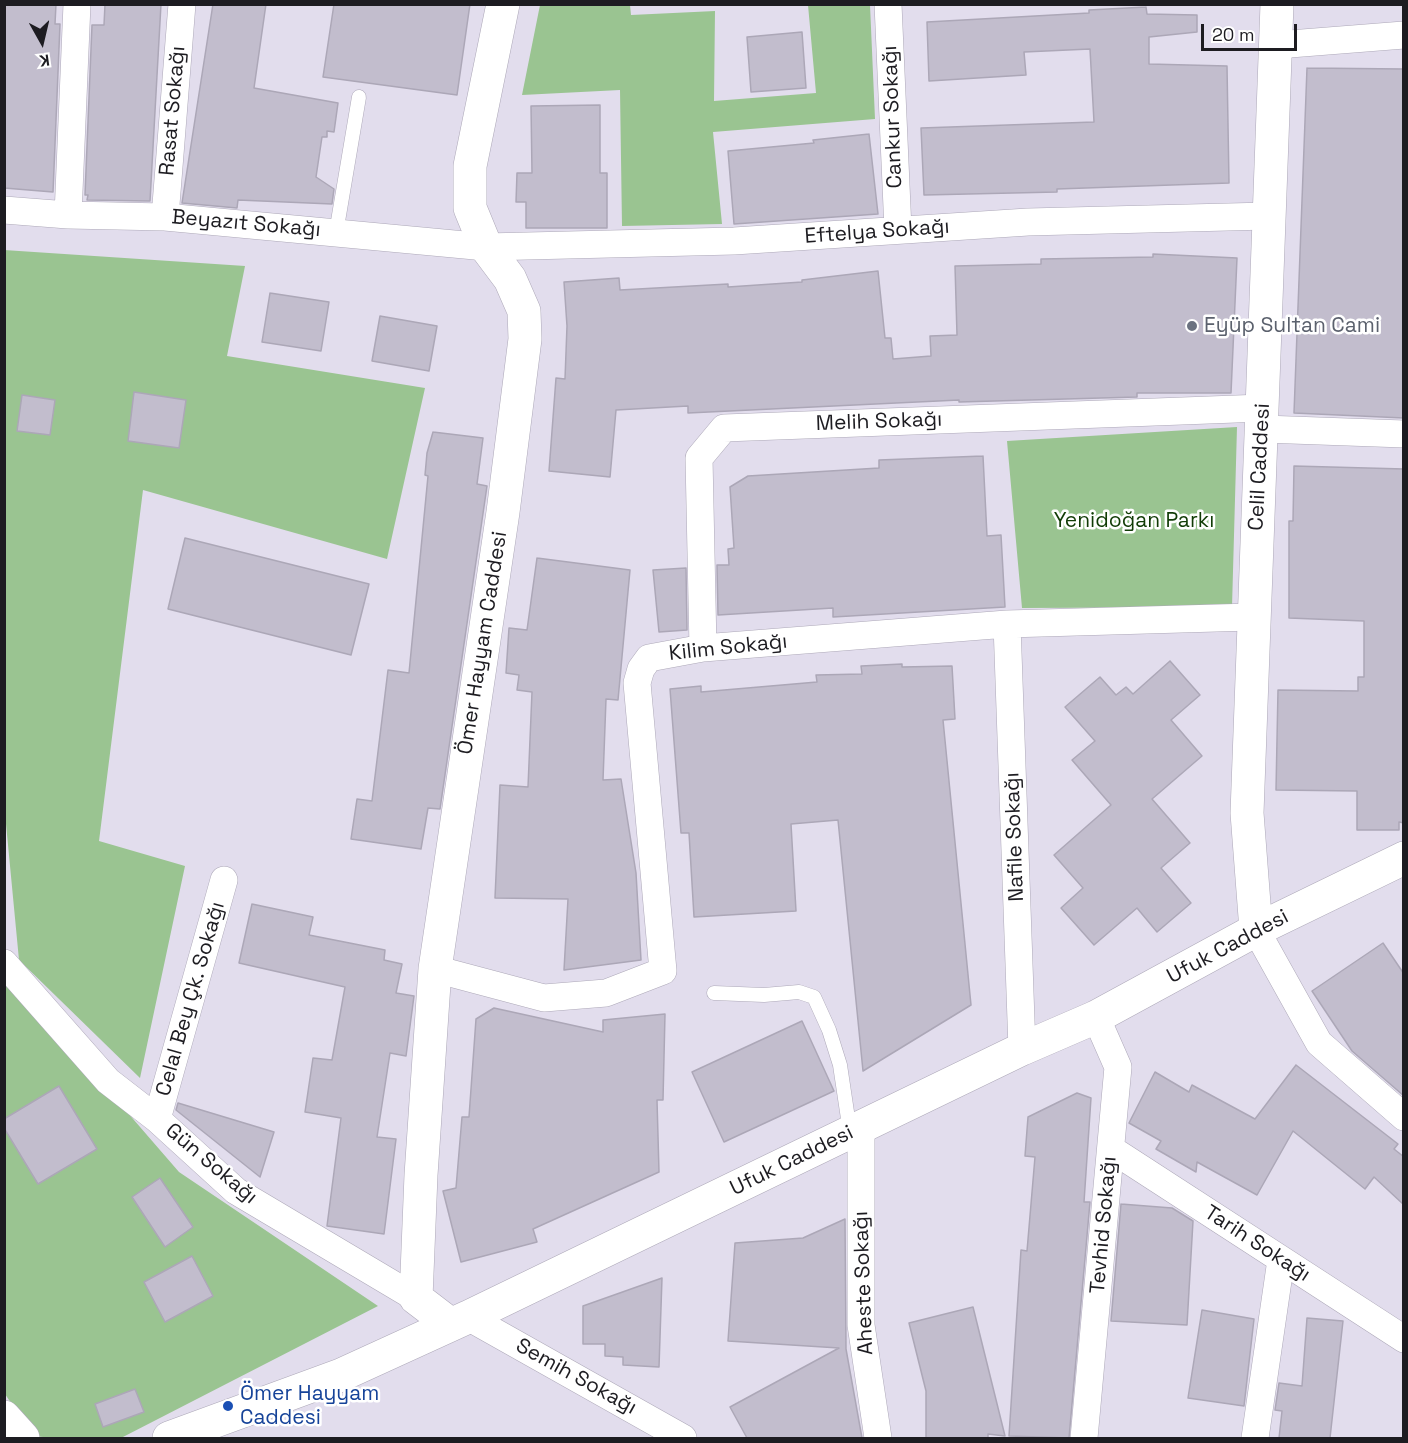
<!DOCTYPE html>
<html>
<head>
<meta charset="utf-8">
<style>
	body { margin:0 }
	#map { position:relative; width:1408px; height:1443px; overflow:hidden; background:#e2dded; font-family:"Space Grotesk",sans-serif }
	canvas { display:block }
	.frame { position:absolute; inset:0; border:6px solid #1d1c21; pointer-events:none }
	.north { position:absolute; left:12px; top:12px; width:60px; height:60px; -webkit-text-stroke:4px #fff; paint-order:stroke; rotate:172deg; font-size:16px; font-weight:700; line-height:24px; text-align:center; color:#1d1c21 }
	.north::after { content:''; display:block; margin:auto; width:21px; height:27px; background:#1d1c21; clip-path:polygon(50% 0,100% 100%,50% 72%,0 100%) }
	.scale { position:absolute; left:1201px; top:24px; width:96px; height:27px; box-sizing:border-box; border:3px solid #1d1c21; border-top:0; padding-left:8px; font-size:18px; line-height:21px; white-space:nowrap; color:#1d1c21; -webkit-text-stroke:4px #fff; paint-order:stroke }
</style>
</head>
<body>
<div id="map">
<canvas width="1408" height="1443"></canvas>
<div class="frame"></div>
<div class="north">K</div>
<div class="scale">20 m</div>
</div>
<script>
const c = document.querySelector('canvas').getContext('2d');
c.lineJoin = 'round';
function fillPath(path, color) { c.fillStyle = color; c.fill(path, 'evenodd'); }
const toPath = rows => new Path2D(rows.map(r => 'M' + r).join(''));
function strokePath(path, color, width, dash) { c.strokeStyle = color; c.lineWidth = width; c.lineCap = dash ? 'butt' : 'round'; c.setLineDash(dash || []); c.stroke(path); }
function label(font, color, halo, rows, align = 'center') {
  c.font = font + ' "Space Grotesk",sans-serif'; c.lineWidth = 5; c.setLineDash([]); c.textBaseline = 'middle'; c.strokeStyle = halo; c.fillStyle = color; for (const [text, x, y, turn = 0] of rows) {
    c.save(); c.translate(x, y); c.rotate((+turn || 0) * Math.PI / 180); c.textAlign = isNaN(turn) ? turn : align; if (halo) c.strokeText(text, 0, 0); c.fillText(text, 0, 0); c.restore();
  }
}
const green = toPath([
	[540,5,630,5,631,15,715,11,714,101,816,93,808,5,870,5,875,119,713,132,722,224,622,226,620,90,522,95],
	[4,250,245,266,227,356,425,388,387,559,143,490,99,841,185,866,140,1078,19,960,4,803],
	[1237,427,1232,607,1022,608,1007,441],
	[4,970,179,1172,378,1306,121,1438,53,1438,33,1436,5,1394]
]);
const building = toPath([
	[4,4,56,4,55,24,60,24,53,192,4,188,4,4],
	[105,4,161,4,150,201,87,200,88,195,85,195,92,25,104,25,105,4],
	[213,4,266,4,254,88,338,103,334,132,327,131,327,137,322,137,316,177,334,189,332,204,238,200,237,208,182,203,213,4],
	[334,4,470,4,457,95,323,77,334,4],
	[1146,7,1147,14,1197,15,1197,32,1149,37,1149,64,1227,66,1229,183,1057,189,1057,192,924,195,921,128,1094,122,1090,49,1024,52,1026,75,929,81,927,22,1089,13,1089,10,1146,7],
	[802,32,806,88,751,92,747,37,802,32],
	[1307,68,1404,69,1404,418,1294,413,1307,68],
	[600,105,600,173,607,173,607,228,526,228,526,202,516,202,517,173,532,173,531,106,600,105],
	[869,134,878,214,734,224,728,151,814,143,813,140,869,134],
	[1153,254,1237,258,1231,393,1137,393,1137,397,959,402,959,400,688,413,688,406,616,410,610,477,549,471,556,378,565,379,567,326,564,282,619,278,620,290,728,284,728,287,802,282,802,280,878,271,885,338,891,338,893,359,931,356,930,336,957,335,955,266,1041,264,1041,259,1153,257,1153,254],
	[270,293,329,302,321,351,262,342,270,293],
	[380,316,437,326,429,371,372,361,380,316],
	[134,392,186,400,179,448,128,441,134,392],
	[22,395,55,400,50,435,17,431,22,395],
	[433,432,483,438,477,484,487,486,440,809,428,808,421,849,351,839,357,799,372,801,388,670,409,673,428,476,425,475,427,453,433,432],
	[983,456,987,536,1001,535,1005,607,833,617,833,608,718,615,717,565,729,565,728,549,734,548,730,487,748,476,879,468,879,460,983,456],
	[1294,466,1404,469,1404,823,1399,822,1399,830,1357,830,1357,791,1276,790,1278,690,1358,691,1358,677,1364,677,1364,621,1289,618,1289,521,1293,521,1294,466],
	[185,538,369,584,351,655,168,609,185,538],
	[537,558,630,570,618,700,606,699,603,780,621,779,636,873,641,960,564,970,568,899,495,898,500,785,528,787,532,692,517,690,519,675,506,673,509,628,527,630,537,558],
	[686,568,687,630,659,632,653,570,686,568],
	[1170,661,1200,695,1171,720,1202,756,1152,799,1190,843,1161,868,1191,903,1157,932,1137,908,1094,945,1061,908,1083,888,1054,855,1111,805,1072,760,1095,741,1065,707,1100,677,1116,695,1126,687,1133,694,1170,661],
	[902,664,902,667,952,666,955,719,943,720,971,1005,863,1071,838,820,791,824,796,911,694,917,689,833,681,833,670,689,701,686,701,692,817,682,816,675,862,674,861,666,902,664],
	[252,904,313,917,309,935,385,950,384,960,402,964,396,993,414,996,406,1056,390,1053,377,1137,396,1139,384,1234,327,1226,341,1118,305,1112,313,1058,332,1060,345,987,239,963,252,904],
	[1383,943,1404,974,1404,1096,1352,1051,1312,991,1383,943],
	[494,1008,603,1032,603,1020,665,1014,663,1100,657,1100,659,1172,533,1229,537,1242,461,1262,443,1191,456,1188,462,1117,469,1117,476,1019,494,1008],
	[802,1021,834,1091,724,1142,692,1072,802,1021],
	[1296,1065,1398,1144,1394,1149,1404,1157,1404,1205,1374,1177,1365,1189,1293,1131,1257,1195,1197,1162,1196,1172,1156,1149,1161,1141,1129,1123,1155,1072,1189,1092,1192,1085,1255,1119,1296,1065],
	[59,1086,97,1149,38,1184,4,1128,4,1119,59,1086],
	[1077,1093,1091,1098,1084,1202,1090,1202,1069,1438,1009,1436,1021,1250,1027,1251,1035,1157,1025,1156,1028,1117,1077,1093],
	[178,1103,274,1132,260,1177,176,1110,178,1103],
	[160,1178,193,1227,165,1247,132,1197,160,1178],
	[1121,1204,1172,1208,1193,1221,1187,1325,1111,1321,1121,1204],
	[845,1219,846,1349,862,1438,747,1438,730,1407,839,1348,728,1341,735,1243,803,1238,845,1219],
	[192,1256,213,1296,165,1322,144,1282,192,1256],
	[662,1278,659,1367,623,1365,623,1357,605,1356,605,1344,583,1344,583,1306,662,1278],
	[973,1307,1005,1436,988,1434,988,1438,926,1438,926,1391,909,1323,973,1307],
	[1202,1310,1254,1319,1244,1406,1188,1398,1202,1310],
	[1307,1318,1343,1321,1330,1438,1279,1438,1282,1411,1275,1410,1279,1383,1302,1386,1307,1318],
	[135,1389,144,1412,103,1427,95,1404,135,1389]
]);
const lane = toPath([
	[336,233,359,97],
	[714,993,764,995,799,992,814,997,829,1030,840,1065,850,1132]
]);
const street = toPath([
	[888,4,898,230],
	[1277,45,1404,35],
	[4,210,68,215,165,217,486,247,734,241,1028,222,1268,216],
	[68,215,77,4],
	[165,217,182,4],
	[1263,429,1404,434],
	[1007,624,1022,1049],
	[703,648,699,458,724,428,1263,408],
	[1256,930,1319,1043,1404,1117],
	[4,963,108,1081,157,1119,236,1191,416,1298],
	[435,969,544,998,606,993,663,971,637,683,641,669,649,658,703,648,1007,624,1252,617],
	[157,1119,224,880],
	[861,1127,861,1325,878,1438],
	[1111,1149,1404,1339],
	[468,1317,683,1438],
	[1084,1438,1118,1067,1096,1017],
	[1255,1438,1281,1260]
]);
const secondary = toPath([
	[1256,930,1247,813,1277,4],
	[450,1324,416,1298,421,1175,435,969,503,512,525,339,524,311,510,279,486,247,470,208,470,166,503,4],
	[4,1417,23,1438],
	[169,1438,341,1375,468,1317,1022,1049,1096,1017,1256,930,1404,858]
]);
const markers = [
	[1192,326,6,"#6b7280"],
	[228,1406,6,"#1a4fb4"]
];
const streetNames = [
	["Rasat Sokağı",173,111,-85],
	["Cankur Sokağı",893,117,-92],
	["Beyazıt Sokağı",246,224,5],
	["Eftelya Sokağı",877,232,-4],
	["Melih Sokağı",879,422,-2],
	["Celil Caddesi",1260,467,-87],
	["Ömer Hayyam Caddesi",483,643,-81],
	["Kilim Sokağı",728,648,-6],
	["Nafile Sokağı",1015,837,-92],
	["Ufuk Caddesi",1228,947,-28],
	["Celal Bey Çk. Sokağı",191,999,-74],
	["Ufuk Caddesi",792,1161,-26],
	["Gün Sokağı",211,1164,40],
	["Tevhid Sokağı",1104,1225,-85],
	["Tarih Sokağı",1257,1244,33],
	["Aheste Sokağı",864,1283,-92],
	["Semih Sokağı",576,1377,29]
];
const worshipNames = [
	["Eyüp Sultan Cami",1204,326]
];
const parkNames = [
	["Yenidoğan Parkı",1134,521]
];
const transitNames = [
	["Ömer Hayyam",240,1394],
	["Caddesi",240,1418]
];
fillPath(green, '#9ac491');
fillPath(building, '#c2bdcd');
strokePath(building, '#aca7b7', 1.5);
strokePath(lane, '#ada8b8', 15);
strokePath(street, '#ada8b8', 28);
strokePath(secondary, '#ada8b8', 34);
strokePath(lane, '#fff', 14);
strokePath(street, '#fff', 27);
strokePath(secondary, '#fff', 33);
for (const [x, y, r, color] of markers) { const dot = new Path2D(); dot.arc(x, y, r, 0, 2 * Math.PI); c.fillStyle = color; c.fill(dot); strokePath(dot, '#fff', 2); }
label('21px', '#1d1c21', '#fff', streetNames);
label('21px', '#5b616d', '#fff', worshipNames, 'left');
label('21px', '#113c06', '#fff', parkNames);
label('21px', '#164399', '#fff', transitNames, 'left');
</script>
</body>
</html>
